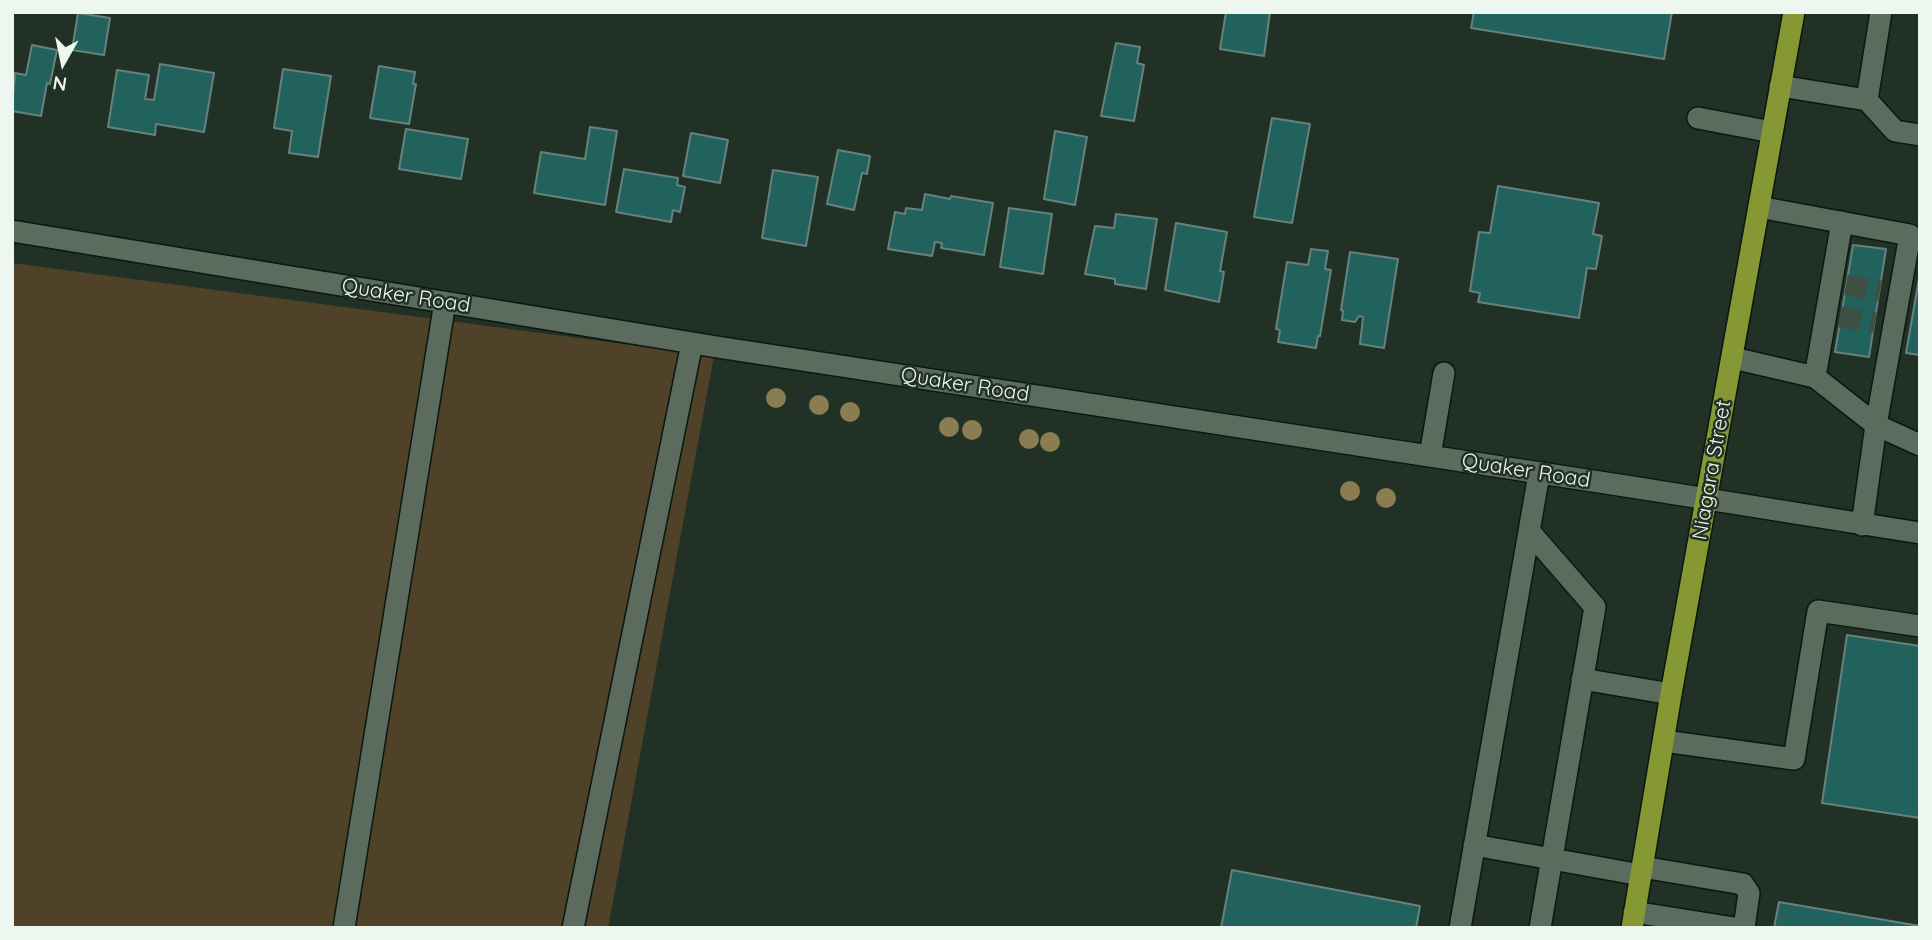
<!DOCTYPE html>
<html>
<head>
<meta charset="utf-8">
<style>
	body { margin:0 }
	#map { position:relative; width:1932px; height:940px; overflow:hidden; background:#213125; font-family:Quicksand,sans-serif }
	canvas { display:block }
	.frame { position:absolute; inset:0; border:14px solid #edf6ef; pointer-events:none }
	.north { position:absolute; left:28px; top:28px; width:70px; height:70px; -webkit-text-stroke:5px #213125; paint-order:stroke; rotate:189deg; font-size:19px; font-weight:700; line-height:28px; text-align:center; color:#edf6ef }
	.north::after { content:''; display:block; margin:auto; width:24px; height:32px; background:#edf6ef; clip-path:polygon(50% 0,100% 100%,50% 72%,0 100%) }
</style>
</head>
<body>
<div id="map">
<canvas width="1932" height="940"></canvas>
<div class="frame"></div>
<div class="north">N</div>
</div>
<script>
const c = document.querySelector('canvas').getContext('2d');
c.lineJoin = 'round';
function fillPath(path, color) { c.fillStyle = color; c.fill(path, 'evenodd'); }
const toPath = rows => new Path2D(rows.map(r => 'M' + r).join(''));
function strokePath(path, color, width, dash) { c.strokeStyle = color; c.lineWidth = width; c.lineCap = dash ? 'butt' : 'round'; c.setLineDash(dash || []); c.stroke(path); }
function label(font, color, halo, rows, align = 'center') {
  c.font = font + ' Quicksand,sans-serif'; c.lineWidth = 5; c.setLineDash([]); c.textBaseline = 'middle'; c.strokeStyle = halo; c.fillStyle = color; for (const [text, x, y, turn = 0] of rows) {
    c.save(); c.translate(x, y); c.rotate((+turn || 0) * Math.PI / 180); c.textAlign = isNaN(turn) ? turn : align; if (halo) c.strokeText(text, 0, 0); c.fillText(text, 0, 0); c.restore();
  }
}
const green = toPath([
	[12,263,714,356,608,928,12,928]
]);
const building = toPath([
	[1226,12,1270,12,1264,56,1220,49,1226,12],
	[1474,12,1672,12,1664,59,1471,28,1474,12],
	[78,13,110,18,104,55,72,50,78,13],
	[1116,43,1140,47,1137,63,1144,65,1134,121,1101,116,1116,43],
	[32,45,57,50,50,84,47,83,41,116,12,111,15,73,26,75,32,45],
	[160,64,214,73,204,132,156,124,155,135,108,127,117,70,149,75,145,99,154,100,160,64],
	[379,66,415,72,413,84,416,84,409,124,370,118,379,66],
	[283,69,331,76,318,157,289,153,292,131,274,128,283,69],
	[1272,118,1310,124,1292,223,1254,217,1272,118],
	[590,127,617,131,605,205,534,193,541,152,585,159,590,127],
	[406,129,468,139,461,179,399,169,406,129],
	[1055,131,1087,137,1075,205,1044,199,1055,131],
	[691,133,728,140,720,183,683,176,691,133],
	[838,150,870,156,867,174,862,173,854,210,827,204,838,150],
	[624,169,678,178,677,185,685,187,680,212,673,210,671,222,616,212,624,169],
	[773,170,818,177,806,246,762,238,773,170],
	[1498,186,1599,203,1593,234,1602,236,1596,269,1587,268,1579,318,1478,302,1480,293,1470,291,1479,232,1490,233,1498,186],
	[925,194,950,199,951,196,993,203,984,255,941,248,942,243,935,242,932,256,888,249,895,212,905,214,906,208,922,210,925,194],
	[1009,208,1052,214,1043,274,1000,267,1009,208],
	[1116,214,1157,219,1146,289,1115,284,1115,279,1085,274,1095,226,1114,228,1116,214],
	[1176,223,1227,232,1220,271,1224,272,1219,302,1165,290,1176,223],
	[1853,245,1886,249,1869,357,1835,352,1853,245],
	[1311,249,1328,251,1325,269,1331,270,1320,336,1318,336,1316,348,1278,342,1280,330,1276,329,1287,262,1308,265,1311,249],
	[1350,252,1398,259,1384,348,1360,344,1363,317,1359,316,1355,322,1342,320,1343,311,1341,310,1350,252],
	[1920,273,1920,355,1906,353,1920,273],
	[1847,635,1920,646,1920,818,1822,803,1847,635],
	[1232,870,1420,906,1416,928,1221,928,1232,870],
	[1779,902,1920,926,1920,928,1774,928,1779,902]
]);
const minorTunnel = toPath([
	[1846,285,1880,291],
	[1840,317,1875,323]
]);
const minor = toPath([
	[1780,86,1867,100,1895,131,1920,135],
	[1867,100,1881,12],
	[1698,118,1772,132],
	[12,231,717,347,1632,487,1920,533],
	[1733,358,1815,377,1876,425,1910,235,1759,207],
	[1815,377,1842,222],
	[1430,456,1444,373],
	[1862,525,1876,425,1920,445],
	[1529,531,1595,607,1540,928],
	[1582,679,1671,694],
	[1664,741,1794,759,1818,611,1920,626],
	[1474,845,1641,875],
	[1642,867,1743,884,1749,893,1744,928],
	[1634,912,1734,928],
	[344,928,445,302],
	[573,928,692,343],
	[1460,928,1539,474]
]);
const major = toPath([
	[1632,928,1671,694,1794,12]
]);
const trees = [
	[776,398],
	[819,405],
	[850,412],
	[949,427],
	[972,430],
	[1029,439],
	[1050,442],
	[1350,491],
	[1386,498]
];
const streetNames = [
	["Quaker Road",406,296,9],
	["Quaker Road",965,385,9],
	["Niagara Street",1712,470,-80],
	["Quaker Road",1526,471,9]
];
fillPath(green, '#4f4229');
fillPath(building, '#21625d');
strokePath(building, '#69817e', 2);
strokePath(minorTunnel, '#404f43', 21, [21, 10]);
strokePath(minor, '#0a180e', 24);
strokePath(major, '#0a180e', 24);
strokePath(minor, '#5b6c5f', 21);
strokePath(major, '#869834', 21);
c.fillStyle = '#8a7d52';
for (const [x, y] of trees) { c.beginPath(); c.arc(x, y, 10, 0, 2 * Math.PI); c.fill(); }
label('21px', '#edf6ef', '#213125', streetNames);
</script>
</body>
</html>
